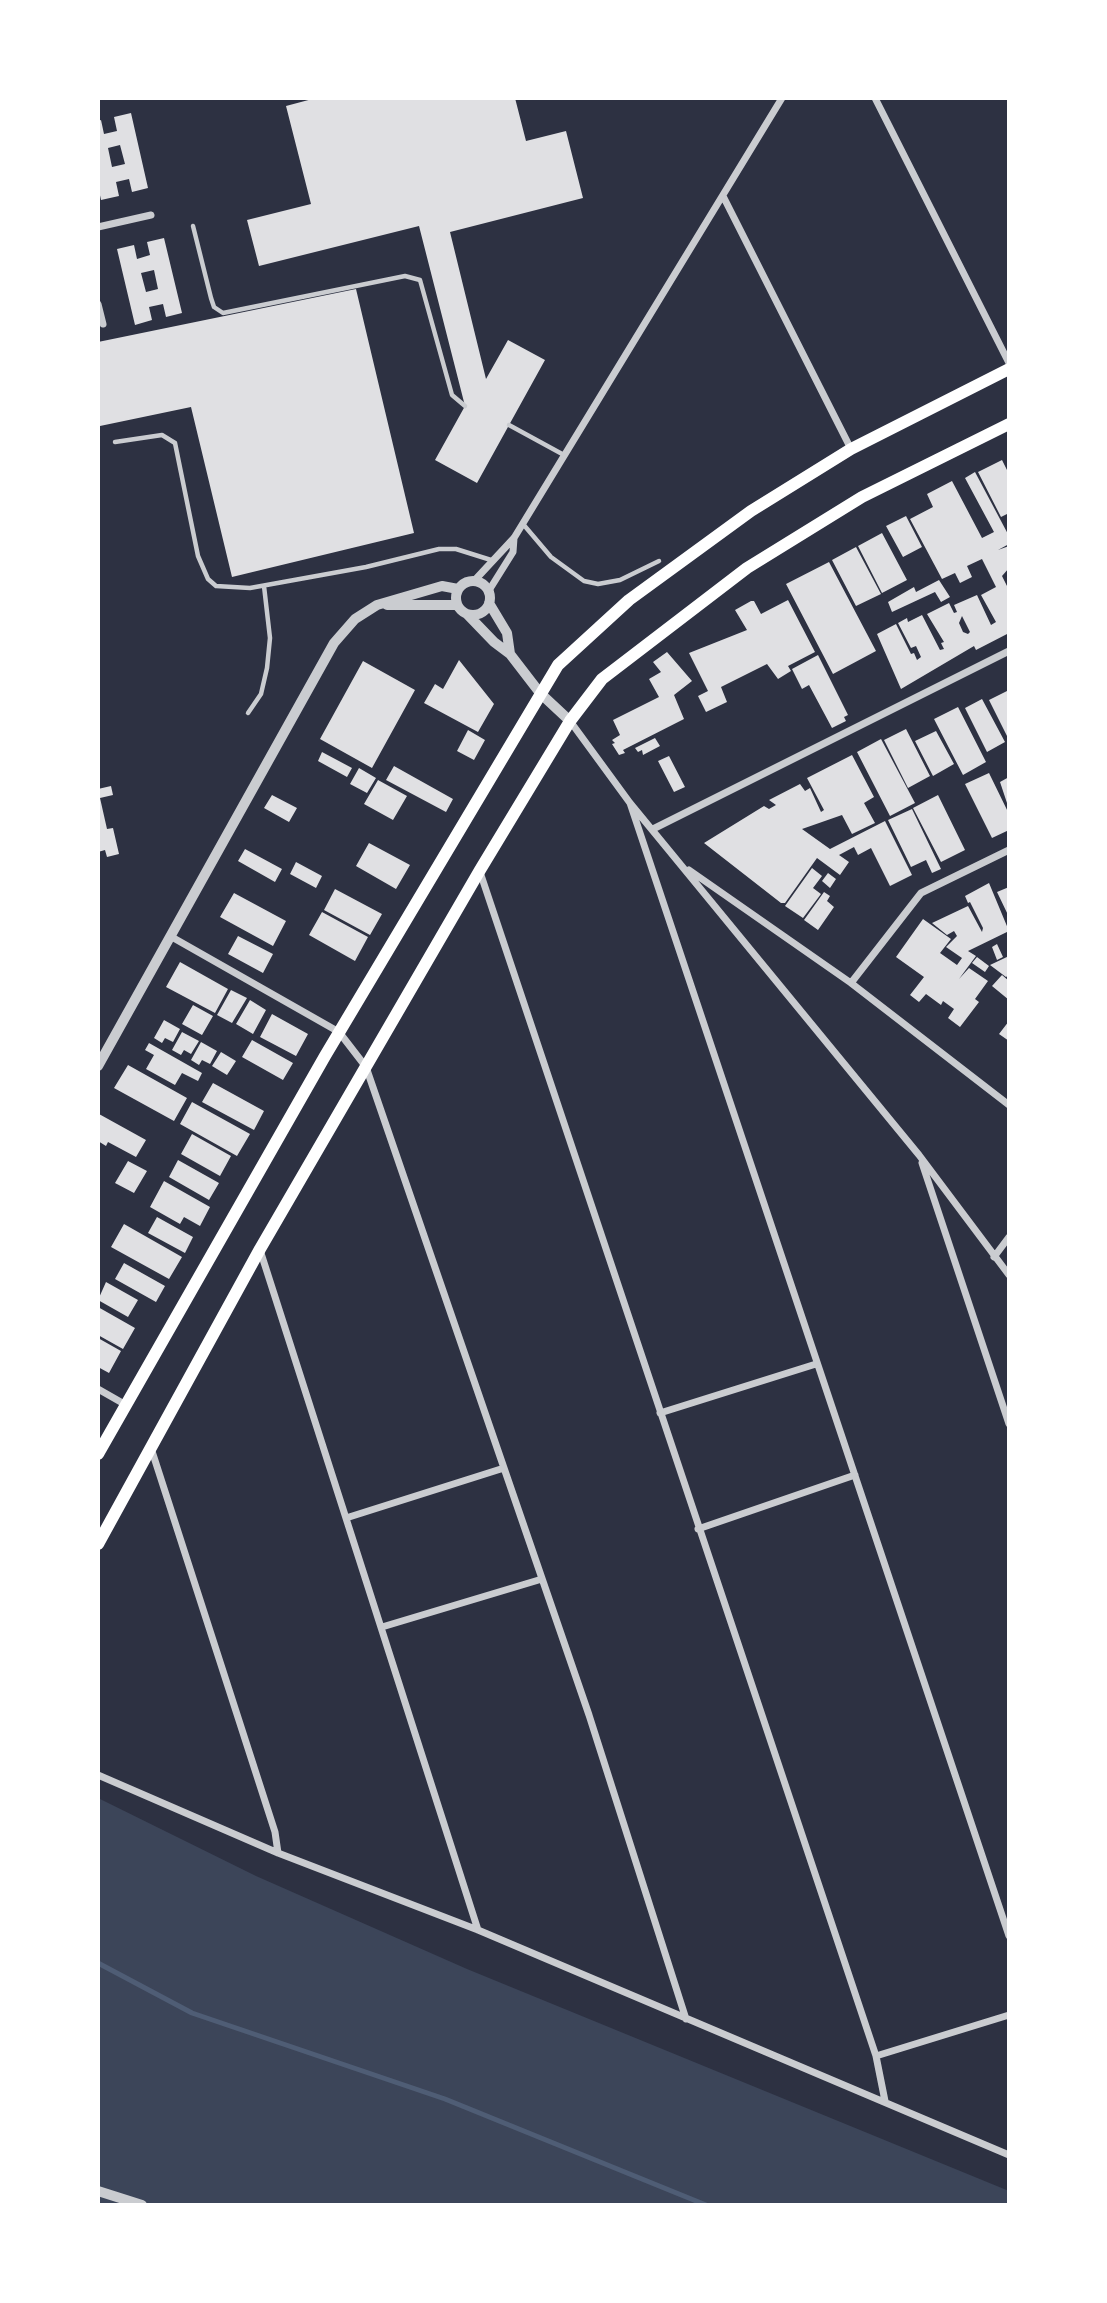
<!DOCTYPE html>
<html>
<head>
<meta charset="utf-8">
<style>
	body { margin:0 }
	#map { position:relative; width:1107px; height:2303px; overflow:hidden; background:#2d3142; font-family:Rubik,sans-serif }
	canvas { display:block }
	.frame { position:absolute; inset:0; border:100px solid #fff; pointer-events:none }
</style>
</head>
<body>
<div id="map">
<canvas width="1107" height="2303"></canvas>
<div class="frame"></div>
</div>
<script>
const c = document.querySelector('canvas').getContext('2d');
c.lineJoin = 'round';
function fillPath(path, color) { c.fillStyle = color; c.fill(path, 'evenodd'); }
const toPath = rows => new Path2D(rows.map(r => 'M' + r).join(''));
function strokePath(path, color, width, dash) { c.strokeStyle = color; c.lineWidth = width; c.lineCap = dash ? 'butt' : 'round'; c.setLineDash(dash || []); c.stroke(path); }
const green = toPath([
	[98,1798,256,1876,467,1969,1009,2191,1009,2205,98,2205]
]);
const stream = toPath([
	[98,1963,192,2013,445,2099,706,2205]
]);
const building = toPath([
	[316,98,515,98,526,141,566,131,583,198,450,232,486,379,508,340,545,360,477,483,435,460,465,406,419,226,259,266,247,220,311,204,286,106],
	[131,113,148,188,132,192,129,179,116,182,119,196,101,200,98,186,98,121,101,120,104,134,117,131,114,117],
	[120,145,125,164,112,167,108,148],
	[164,238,182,313,166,317,163,304,149,307,152,320,135,325,117,249,134,245,137,259,150,255,147,242],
	[154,270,158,289,146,292,141,273],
	[356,289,414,533,232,577,191,407,100,426,98,342],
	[1002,460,1009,474,1009,513,1001,517,978,472],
	[975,472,1009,536,1009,544,998,550,1009,546,1009,568,1002,576,1009,590,1009,633,976,650,974,646,901,689,877,634,896,624,911,654,914,653,917,660,921,657,916,646,911,648,898,623,907,618,908,622,922,615,940,650,944,649,941,643,944,642,927,614,949,603,954,613,957,612,954,605,977,595,991,625,996,622,981,595,996,587,982,559,967,566,972,577,960,583,955,573,942,579,910,519,933,507,927,494,952,481,982,538,994,532,965,478],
	[962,616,970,632,968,634,963,632,959,623],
	[906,516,922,547,903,557,886,526],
	[882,533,907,580,882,593,858,546],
	[856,547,881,594,856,606,832,560],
	[829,562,876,651,833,674,786,584],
	[939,580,950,597,941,602,935,592,892,612,888,602,914,587,916,592],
	[788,600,815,652,788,666,791,671,778,679,767,664,721,687,727,702,706,712,698,696,708,691,689,653,747,630,735,610,751,601,754,601,761,614],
	[667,652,692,681,674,695,684,719,623,750,625,753,619,755,612,744,615,743,612,740,620,735,613,720,659,697,649,679,661,672,653,662],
	[818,655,848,715,844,717,846,721,832,728,809,685,802,689,792,669],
	[459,660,494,704,478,732,424,703,435,684,443,689],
	[363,661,415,690,372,768,320,739],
	[1009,690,1009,740,989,700],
	[982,699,1005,742,987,752,965,708],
	[958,707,986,762,963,775,934,719],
	[906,729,930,776,908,788,884,740],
	[468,730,485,740,474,760,457,751],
	[936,731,954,764,933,776,915,741],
	[655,738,660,746,643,755,642,750,638,752,635,748],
	[881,739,915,803,890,816,857,752],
	[322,752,352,768,347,777,318,761],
	[852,755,874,797,864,803,875,823,852,834,842,815,802,829,830,849,885,821,912,875,890,886,871,848,858,855,854,847,839,855,849,862,840,875,817,858,785,903,781,903,704,843,764,806,769,809,776,805,769,800,800,784,805,791,810,788,821,812,824,810,807,778],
	[669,756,685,787,674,792,658,761],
	[394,766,453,799,446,812,386,780],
	[359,768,376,778,367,793,350,784],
	[989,773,1009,814,1009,830,992,838,965,784],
	[1009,777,1009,809,1000,782],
	[378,780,407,796,393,820,364,804],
	[111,786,113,795,100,798,107,829,113,828,119,854,107,857,105,850,98,852,98,789],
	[272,795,297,808,289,822,264,808],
	[938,795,965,850,941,862,913,808],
	[912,809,941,869,932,873,926,860,911,867,888,820],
	[369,843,410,865,396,889,356,866],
	[245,849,282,869,275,882,238,861],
	[296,862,322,876,316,888,290,874],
	[812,868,822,876,813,888,821,894,803,918,785,906],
	[828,873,836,879,830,888,822,881],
	[989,883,1009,931,968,951,976,956,959,979,969,968,988,981,975,999,979,1002,960,1027,948,1018,954,1009,943,1001,941,1005,926,994,919,1002,910,995,924,977,896,957,923,919,951,939,940,953,957,965,962,958,946,947,957,936,954,931,947,935,932,923,968,906,982,932,983,928,970,902,968,903,965,896],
	[1009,887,1009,917,997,892],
	[335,889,382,914,370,935,324,910],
	[824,892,830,896,827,901,834,907,818,930,804,920],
	[234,893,286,921,273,946,220,917],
	[322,912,368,937,355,961,309,935],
	[238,936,273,954,263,973,228,954],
	[997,944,1003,957,997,960,992,947],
	[1009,956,1009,975,1006,977,990,965],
	[977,957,989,966,985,972,972,963],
	[180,962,228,989,215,1013,166,987],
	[1002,975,1009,981,1009,1000,992,986],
	[231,990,247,998,232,1023,217,1015],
	[250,1000,266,1010,253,1034,236,1024],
	[193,1005,213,1016,202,1035,182,1024],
	[272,1014,308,1034,296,1056,260,1037],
	[164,1020,180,1029,173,1042,165,1038,162,1043,154,1038],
	[1009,1021,1009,1041,999,1034],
	[182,1032,199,1041,191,1054,184,1050,181,1055,172,1050],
	[252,1040,293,1063,283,1080,242,1057],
	[201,1042,217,1051,210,1064,202,1060,199,1065,191,1060],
	[149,1043,202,1073,198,1081,182,1073,175,1085,146,1069,154,1055,145,1050],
	[221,1052,236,1061,227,1075,212,1066],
	[128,1065,187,1098,174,1121,114,1088],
	[213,1083,264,1111,254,1130,202,1102],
	[192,1102,250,1134,237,1156,180,1124],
	[99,1114,146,1140,136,1157,108,1142,106,1146,98,1141],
	[192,1134,231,1156,220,1176,181,1154],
	[178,1160,219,1183,209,1200,169,1177],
	[128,1161,147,1171,134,1193,115,1183],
	[164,1181,210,1207,200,1226,184,1217,180,1224,150,1207],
	[157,1217,193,1237,185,1253,148,1233],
	[124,1224,182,1257,169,1279,111,1247],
	[124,1263,165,1286,156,1302,115,1279],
	[106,1282,138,1300,128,1317,98,1300],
	[98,1307,135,1328,123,1349,98,1335],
	[98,1338,121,1351,109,1373,98,1367]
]);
const service = toPath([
	[193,226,211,298,214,307,223,313,405,276,420,280,452,395,465,406],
	[509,425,564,455],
	[115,442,162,435,175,443,198,556,208,579,216,586,250,588,366,567,439,549,456,549,491,560],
	[523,524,551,557,584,581,598,584,620,580,659,561],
	[248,713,261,694,267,668,270,638,264,586]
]);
const minor = toPath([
	[875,98,1009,363],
	[723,196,851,449],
	[98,227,151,215],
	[98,304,103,324],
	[474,581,514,538,782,98],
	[488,592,513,552,514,538],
	[570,721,630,803,919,1155,1009,1275],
	[630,803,1009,1936],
	[653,829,1009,651],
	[689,870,851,983,1009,1105],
	[480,872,876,2056,885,2101],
	[170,936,339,1032,366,1067,589,1715,686,2019],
	[851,983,921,893,1009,850],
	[922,1163,1009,1424],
	[260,1250,478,1930],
	[994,1257,1009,1237],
	[98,1389,126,1405],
	[660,1413,816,1364],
	[151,1448,275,1832,278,1853],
	[346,1518,504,1468],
	[698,1529,855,1475],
	[382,1627,542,1579],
	[98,1775,278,1853,478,1930,1009,2155],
	[876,2056,1009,2015]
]);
const tertiary = toPath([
	'456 598a17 17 0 1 1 34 0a17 17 0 1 1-34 0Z',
	[489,603,507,633,510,654,540,693,570,721],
	[387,605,457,605],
	[467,614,494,642,510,654],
	[98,1066,334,643,355,619,377,605,442,586,458,589],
	[98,2191,142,2205]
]);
const secondary = toPath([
	[98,1454,325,1056,558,665,629,600,751,511,851,449,1009,369],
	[98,1544,260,1249,480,870,570,721,602,679,747,568,862,497,1009,424]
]);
fillPath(green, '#3c4559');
strokePath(stream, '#4f5d75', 5);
fillPath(building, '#e0e0e3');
strokePath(service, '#caccd0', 4.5);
strokePath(minor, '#caccd0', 7);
strokePath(tertiary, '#caccd0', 10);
strokePath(secondary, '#fff', 12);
</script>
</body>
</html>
